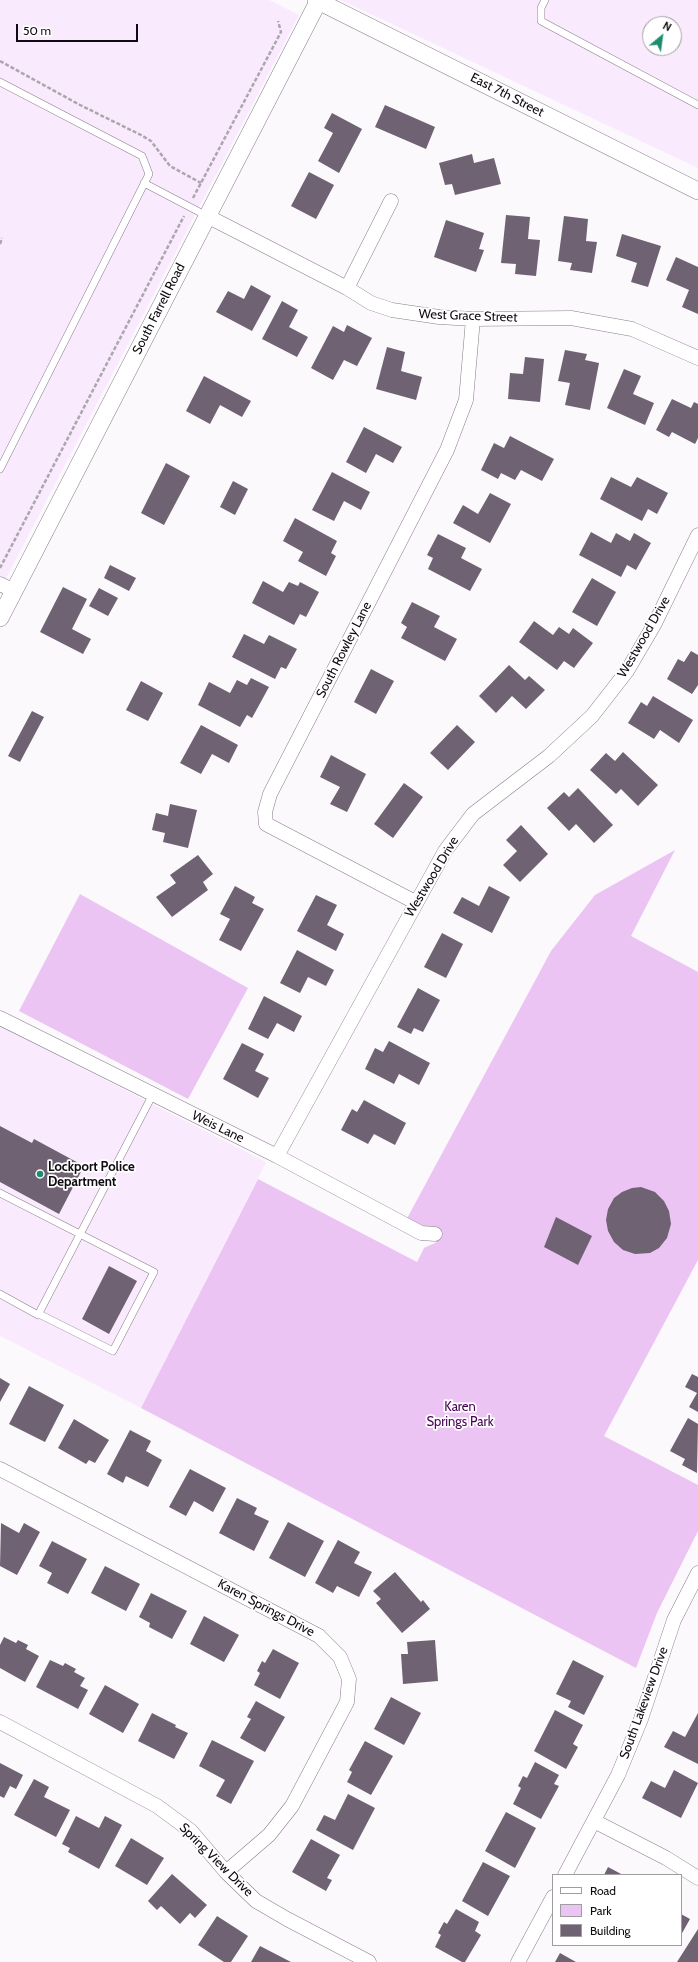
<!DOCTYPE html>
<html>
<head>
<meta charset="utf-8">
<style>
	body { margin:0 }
	#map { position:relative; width:698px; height:1962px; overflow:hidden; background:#fcf9fd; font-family:Cabin,sans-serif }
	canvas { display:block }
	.legend { position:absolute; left:552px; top:1874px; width:130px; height:72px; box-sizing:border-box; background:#fff; border:1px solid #9f9da0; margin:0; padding:5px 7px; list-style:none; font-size:12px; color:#100b11 }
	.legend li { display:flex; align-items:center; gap:8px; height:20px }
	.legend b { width:20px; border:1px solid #9f9da0 }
	.north { position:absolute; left:642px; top:16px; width:40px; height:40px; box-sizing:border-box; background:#fff; border:1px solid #9f9da0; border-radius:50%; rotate:29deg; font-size:11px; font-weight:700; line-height:16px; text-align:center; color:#100b11 }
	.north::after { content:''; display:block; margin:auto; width:14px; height:18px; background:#1b8e70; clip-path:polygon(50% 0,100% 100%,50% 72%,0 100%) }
	.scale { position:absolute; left:16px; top:24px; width:122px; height:18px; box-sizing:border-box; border:2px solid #100b11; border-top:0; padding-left:5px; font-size:12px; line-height:14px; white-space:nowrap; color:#100b11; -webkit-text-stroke:3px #fff; paint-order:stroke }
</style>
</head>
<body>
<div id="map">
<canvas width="698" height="1962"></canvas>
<ul class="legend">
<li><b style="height:5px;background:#fff"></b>Road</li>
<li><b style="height:11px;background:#ebc4f4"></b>Park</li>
<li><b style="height:11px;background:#6f6272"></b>Building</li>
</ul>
<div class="north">N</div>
<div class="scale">50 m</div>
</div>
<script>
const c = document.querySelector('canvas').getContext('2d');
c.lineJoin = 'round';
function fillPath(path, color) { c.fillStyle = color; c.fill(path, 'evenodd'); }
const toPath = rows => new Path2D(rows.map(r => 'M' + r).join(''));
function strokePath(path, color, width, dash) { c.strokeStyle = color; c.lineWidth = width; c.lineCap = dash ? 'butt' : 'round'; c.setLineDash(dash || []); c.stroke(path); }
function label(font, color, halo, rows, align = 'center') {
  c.font = font + ' Cabin,sans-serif'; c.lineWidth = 3.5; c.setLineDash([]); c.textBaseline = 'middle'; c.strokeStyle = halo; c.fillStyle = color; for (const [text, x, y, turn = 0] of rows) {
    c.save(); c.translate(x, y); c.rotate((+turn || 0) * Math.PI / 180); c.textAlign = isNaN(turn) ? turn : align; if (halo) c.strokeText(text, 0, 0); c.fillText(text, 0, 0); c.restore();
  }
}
const built = toPath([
	[0,0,269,0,299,15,0,590],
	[341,0,698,0,698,168],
	[650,24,674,24,674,48,650,48],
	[0,1026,266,1162,141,1408,0,1336]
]);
const green = toPath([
	[675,850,631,936,698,972,698,1260,604,1436,698,1485,698,1531,657,1613,636,1668,141,1408,258,1179,417,1262,424,1248,437,1242,404,1224,551,951,595,895],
	[80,894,248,988,188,1099,19,1011]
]);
const building = toPath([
	[385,105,435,127,426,149,375,127],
	[332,113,362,129,339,173,318,161,333,133,324,128],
	[472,154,474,163,494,158,501,184,455,195,452,184,445,185,439,163],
	[309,172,334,185,316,219,291,206],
	[506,215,530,217,528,239,540,240,536,276,515,274,516,264,501,263],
	[564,216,588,219,586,241,597,242,592,273,570,270,572,263,558,261],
	[446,220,484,233,479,249,484,250,476,272,434,257],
	[622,234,661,246,648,287,631,282,637,263,616,256],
	[676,257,698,267,698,314,682,307,689,290,666,280],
	[251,285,271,296,252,331,216,312,228,291,244,299],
	[282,301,298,310,289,327,308,337,297,357,262,339],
	[347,325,372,338,357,366,344,360,333,380,311,368,333,326,344,332],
	[387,347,405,352,401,371,422,377,416,400,376,389],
	[565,350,587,354,585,360,599,363,590,410,565,405,570,383,558,381],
	[525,357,544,359,540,402,508,399,510,373,523,374],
	[624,369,641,376,633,394,654,403,645,425,607,408],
	[204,376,251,401,242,417,220,405,210,424,186,411],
	[672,399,691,408,694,402,698,404,698,438,695,444,672,432,669,437,656,430],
	[364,427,402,447,393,463,376,454,366,473,346,462],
	[510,436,554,459,542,481,521,470,515,480,501,473,498,479,481,470,494,443,504,448],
	[166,463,190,476,164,525,141,513],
	[332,472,370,492,361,510,344,501,334,521,312,510],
	[611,477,631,487,637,477,668,493,657,514,648,509,642,521,600,499],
	[233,481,248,489,235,515,220,507],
	[490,493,511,504,490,543,453,523,463,505,478,514],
	[295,518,337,541,331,553,336,556,326,576,298,561,303,552,283,541],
	[591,532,611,543,616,533,630,541,634,533,651,543,636,570,627,565,621,577,579,555],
	[438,534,466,548,461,558,482,569,470,591,428,569,433,558,427,555],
	[110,565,136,578,129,591,104,578],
	[592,578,616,592,597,626,572,612],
	[263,581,283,592,289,582,298,586,300,582,319,592,306,617,300,614,294,625,252,603],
	[63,587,87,599,72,629,91,639,83,654,40,632],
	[99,588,118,598,108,616,89,606],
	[412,602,440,616,434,627,457,639,445,661,401,638,407,627,401,623],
	[534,621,553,635,559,627,569,634,573,628,593,643,574,668,564,661,557,670,519,642],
	[244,634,264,644,269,635,297,649,286,669,281,667,275,679,232,657],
	[691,651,698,655,698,685,692,694,667,679,678,659,684,662],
	[509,665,525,680,529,676,545,690,526,709,512,696,496,713,479,696],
	[371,669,394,681,376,714,354,702],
	[251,678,269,687,252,718,247,715,240,727,198,705,209,682,230,693,237,680,247,685],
	[141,681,163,693,148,721,126,710],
	[653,696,693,720,679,743,660,730,654,739,628,723,641,702,647,706],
	[32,711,44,717,20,762,8,756],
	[201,725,238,745,229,763,212,754,201,774,180,763],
	[457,725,475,742,448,770,430,753],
	[623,752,658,785,638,806,621,789,616,794,590,770,606,753,615,761],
	[331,755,366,774,347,812,330,804,340,787,320,777],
	[404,783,423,797,393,838,374,824],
	[578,788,613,825,594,843,576,824,569,831,547,808,564,792,569,797],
	[170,804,197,810,188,848,163,842,165,833,152,830,156,813,168,816],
	[521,825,548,854,520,882,503,865,517,851,506,840],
	[198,855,213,874,203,882,208,890,172,917,156,897,176,883,170,875],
	[235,886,255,897,252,903,264,909,241,951,219,940,230,919,220,914],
	[489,886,510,897,492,933,453,913,462,897,479,906],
	[316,895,337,905,327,925,344,934,336,951,297,931],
	[442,933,463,944,446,978,424,967],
	[297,950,334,970,326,986,308,977,300,993,280,983],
	[418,988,440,1000,423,1032,414,1028,411,1034,397,1027],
	[264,996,302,1016,294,1032,277,1023,268,1039,248,1029],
	[389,1041,430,1063,419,1085,399,1074,394,1084,365,1069,375,1048,383,1052],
	[242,1043,264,1054,255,1071,269,1078,258,1098,223,1079],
	[364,1100,406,1123,395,1145,374,1134,368,1144,341,1130,352,1109,357,1112],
	[0,1126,32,1143,34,1139,84,1166,59,1214,0,1182],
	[641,1187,655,1192,664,1201,669,1211,671,1224,667,1238,659,1248,650,1253,635,1254,623,1250,614,1242,608,1231,606,1220,608,1209,614,1198,622,1192,632,1188],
	[556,1217,592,1236,578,1265,544,1247],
	[109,1266,137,1281,109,1334,82,1319],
	[692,1374,698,1377,698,1412,689,1407,697,1393,685,1387],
	[0,1378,10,1384,0,1402],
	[29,1386,64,1405,45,1442,9,1424],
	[688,1418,698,1424,697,1473,682,1465,685,1459,670,1451],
	[74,1419,109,1440,95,1463,89,1460,86,1464,58,1448],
	[130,1430,151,1441,146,1451,162,1460,148,1487,126,1476,123,1483,107,1474],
	[190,1469,226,1488,213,1512,194,1501,186,1516,169,1507],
	[237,1498,257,1508,254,1514,269,1521,254,1551,219,1533],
	[288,1522,324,1541,305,1577,269,1558],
	[1,1523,19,1533,24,1523,40,1532,17,1575,0,1566],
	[338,1540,360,1552,354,1563,372,1572,359,1597,337,1586,333,1593,315,1583],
	[52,1541,87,1559,68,1594,47,1583,52,1573,39,1566],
	[105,1566,140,1584,126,1611,91,1593],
	[395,1572,421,1602,423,1600,430,1609,402,1633,376,1603,381,1599,373,1591],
	[151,1593,187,1611,172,1639,149,1627,150,1623,139,1617],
	[204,1616,239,1635,224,1662,190,1644],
	[4,1637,16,1643,18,1640,28,1645,26,1649,39,1656,25,1682,0,1668,0,1645],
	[435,1640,438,1681,403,1684,401,1654,408,1654,407,1642],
	[273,1649,299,1663,280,1699,254,1685,260,1673,257,1671,262,1661,265,1663],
	[50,1660,63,1666,65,1663,76,1669,74,1672,85,1678,80,1686,88,1690,78,1709,36,1687],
	[573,1660,604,1676,584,1715,568,1707,571,1701,556,1694],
	[105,1685,139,1704,123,1733,89,1714],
	[391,1697,421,1713,404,1745,374,1729],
	[256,1701,285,1717,265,1752,240,1738,251,1719,247,1717],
	[555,1710,583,1725,573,1744,578,1747,566,1769,534,1751],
	[152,1713,176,1725,175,1727,188,1733,174,1759,138,1741],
	[698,1713,698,1764,664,1747,673,1731,685,1737],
	[212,1740,254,1761,231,1804,216,1796,225,1780,199,1766],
	[365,1741,393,1756,371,1795,347,1782,352,1772,349,1770],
	[535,1762,559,1775,554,1784,559,1786,541,1819,513,1804,521,1788,518,1786,523,1776,527,1778],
	[0,1763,23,1775,16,1789,10,1786,4,1798,0,1796],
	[674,1770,698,1783,681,1818,642,1798,651,1781,665,1788],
	[34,1779,49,1787,44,1797,70,1810,56,1837,14,1815],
	[348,1794,375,1808,353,1850,316,1830,324,1815,335,1820],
	[506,1812,536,1828,515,1868,485,1851],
	[76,1816,99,1828,105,1816,122,1825,99,1869,68,1852,70,1848,62,1844],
	[131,1838,164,1858,147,1885,115,1866],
	[311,1839,340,1855,327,1878,332,1880,326,1891,292,1872],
	[483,1862,510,1876,488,1916,462,1901],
	[608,1867,623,1875,604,1875],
	[172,1874,207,1905,195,1918,190,1913,180,1924,161,1906,157,1910,148,1901],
	[456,1909,479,1922,475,1931,481,1935,465,1962,462,1962,435,1947,441,1935,438,1933,444,1922,447,1924],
	[681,1914,690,1919,681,1935],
	[217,1916,248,1936,231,1962,224,1962,198,1945],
	[698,1929,698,1962,677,1962],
	[260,1946,291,1962,251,1962],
	[560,1953,576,1962,555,1962]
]);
const path = toPath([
	[0,61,80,105,141,135,151,141,170,166,201,183],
	[193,198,281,32,278,21],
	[0,244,2,238],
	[0,568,184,216]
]);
const service = toPath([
	[545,0,541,8,541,21,698,105],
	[0,82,142,156,149,174,0,469],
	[144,183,207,216],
	[0,1193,154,1272,113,1351,39,1314],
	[0,1294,38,1315,153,1094]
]);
const minor = toPath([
	[207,216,347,288,371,303,392,310,439,317,473,319,571,318,632,329,698,358],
	[347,288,391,201],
	[0,584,14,591],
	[415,902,266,824,265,812,270,794,447,450,466,400,473,319],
	[0,1018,277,1156,421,1233,435,1234],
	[277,1156,445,851,473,814,549,756,592,716,627,671,654,625,698,535],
	[0,1469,319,1636,340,1657,349,1679,347,1702,292,1806,269,1835,226,1872],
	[0,1722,157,1806,191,1831,226,1872,256,1901,287,1919,369,1962],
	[594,1821,666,1858,698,1878],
	[565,1875,618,1775,641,1719,674,1620,698,1573],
	[518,1962,553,1897]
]);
const tertiary = toPath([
	[316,0,698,191],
	[0,618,319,0]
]);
const markers = [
	[40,1174,4,"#1b8e70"]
];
const streetNames = [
	["East 7th Street",507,95,27],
	["South Farrell Road",159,309,-63],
	["West Grace Street",468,316,2],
	["Westwood Drive",644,637,-60],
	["South Rowley Lane",344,650,-63],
	["Westwood Drive",432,877,-59],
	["Weis Lane",218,1127,26],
	["Karen Springs Drive",266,1608,28],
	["South Lakeview Drive",644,1703,-70],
	["Spring View Drive",216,1860,45]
];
const poiNames = [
	["Lockport Police",48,1167],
	["Department",48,1182]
];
const parkNames = [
	["Karen",460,1407],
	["Springs Park",460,1422]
];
fillPath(built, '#faeafe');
fillPath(green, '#ebc4f4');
fillPath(building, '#6f6272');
strokePath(service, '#8a7c8d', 8);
strokePath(minor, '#8a7c8d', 15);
strokePath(tertiary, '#8a7c8d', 18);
strokePath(path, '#aba7ac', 2.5, [4, 2]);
strokePath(service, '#fff', 7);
strokePath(minor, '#fff', 14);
strokePath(tertiary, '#fff', 17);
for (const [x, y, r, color] of markers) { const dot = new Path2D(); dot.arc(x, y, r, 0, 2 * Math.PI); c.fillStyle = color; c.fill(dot); strokePath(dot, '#fff', 1.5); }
label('13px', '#100b11', '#fff', streetNames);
label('bold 13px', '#100b11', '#fff', poiNames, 'left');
label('13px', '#4a0059', '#fff', parkNames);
</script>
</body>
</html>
